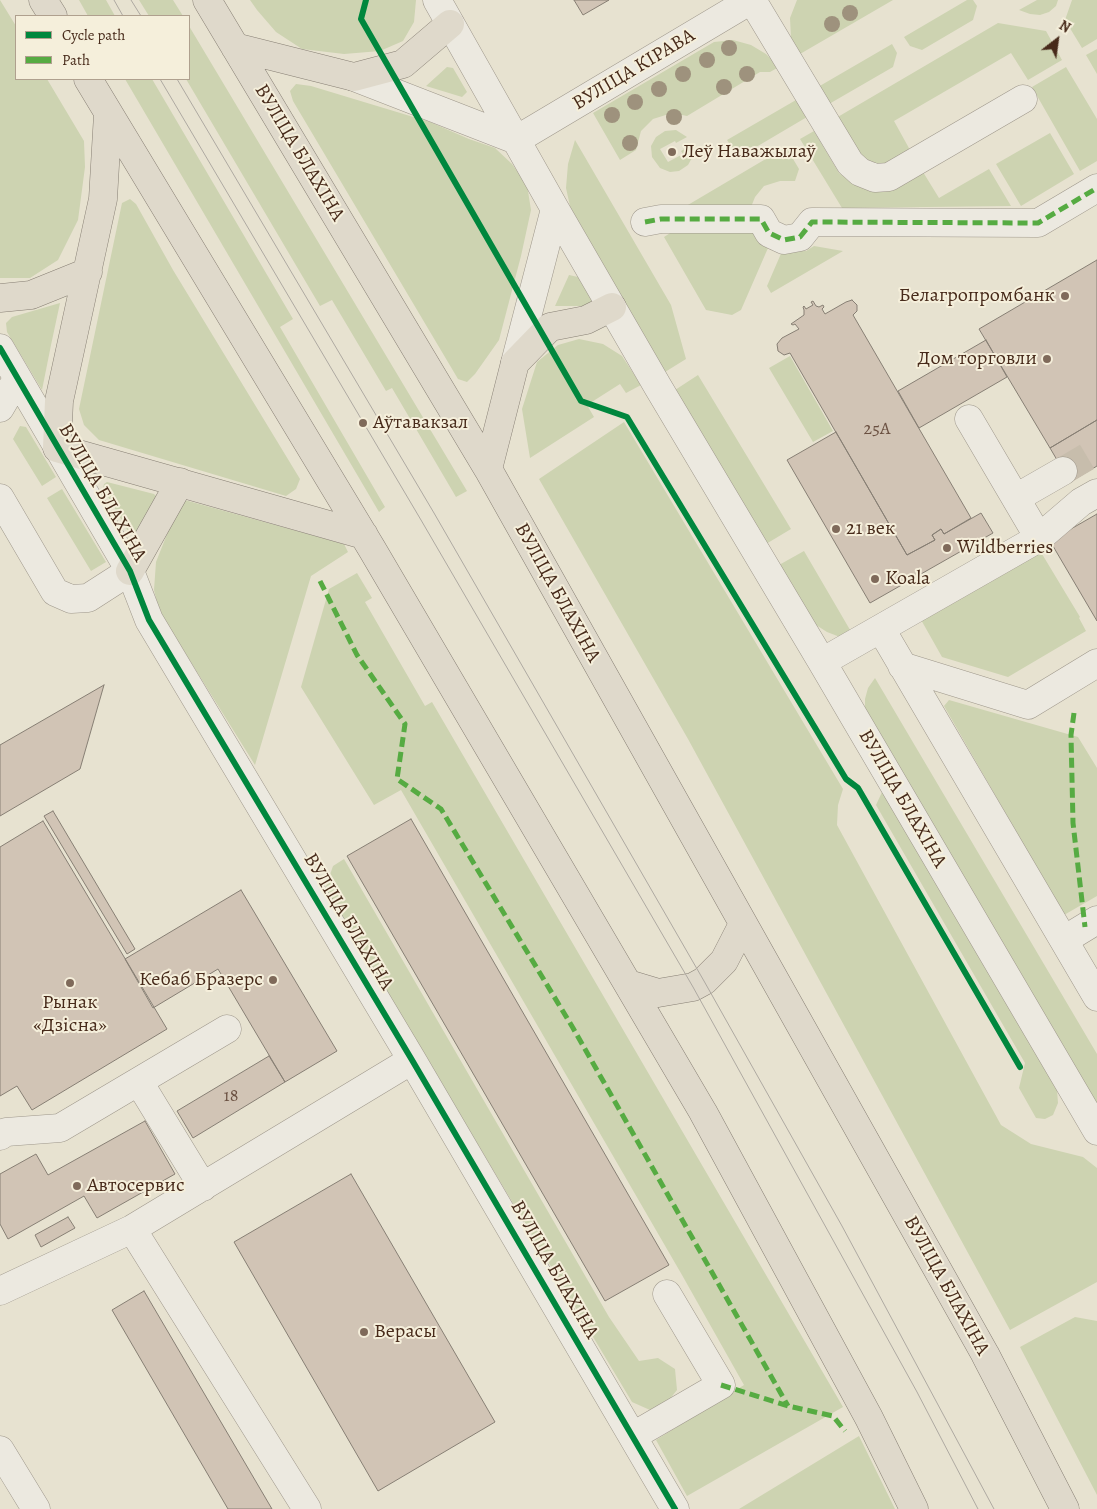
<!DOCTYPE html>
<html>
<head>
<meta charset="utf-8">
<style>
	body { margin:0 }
	#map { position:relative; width:1097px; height:1509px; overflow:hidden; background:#e7e2d0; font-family:Alegreya,serif }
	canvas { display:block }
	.legend { position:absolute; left:15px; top:15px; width:175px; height:65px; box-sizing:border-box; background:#f5efdb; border:1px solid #afa08e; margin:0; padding:6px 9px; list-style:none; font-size:15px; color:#472a1a }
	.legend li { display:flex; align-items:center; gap:10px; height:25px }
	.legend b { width:25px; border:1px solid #afa08e }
	.north { position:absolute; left:1032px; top:15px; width:50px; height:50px; -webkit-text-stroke:4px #f5efdb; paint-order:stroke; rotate:30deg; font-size:14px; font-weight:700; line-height:20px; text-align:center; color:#472a1a }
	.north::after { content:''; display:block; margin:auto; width:18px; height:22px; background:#472a1a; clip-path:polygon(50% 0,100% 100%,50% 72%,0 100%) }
</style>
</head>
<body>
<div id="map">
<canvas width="1097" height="1509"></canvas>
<ul class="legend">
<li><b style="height:6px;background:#00873e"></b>Cycle path</li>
<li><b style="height:6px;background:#56ab42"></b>Path</li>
</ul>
<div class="north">N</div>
</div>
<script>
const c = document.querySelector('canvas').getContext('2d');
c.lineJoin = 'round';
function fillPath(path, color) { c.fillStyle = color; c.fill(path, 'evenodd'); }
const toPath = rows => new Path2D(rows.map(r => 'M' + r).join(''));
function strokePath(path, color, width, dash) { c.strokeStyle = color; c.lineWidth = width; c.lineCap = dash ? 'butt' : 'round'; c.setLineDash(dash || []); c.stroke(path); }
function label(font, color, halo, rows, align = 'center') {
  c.font = font + ' Alegreya,serif'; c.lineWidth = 4; c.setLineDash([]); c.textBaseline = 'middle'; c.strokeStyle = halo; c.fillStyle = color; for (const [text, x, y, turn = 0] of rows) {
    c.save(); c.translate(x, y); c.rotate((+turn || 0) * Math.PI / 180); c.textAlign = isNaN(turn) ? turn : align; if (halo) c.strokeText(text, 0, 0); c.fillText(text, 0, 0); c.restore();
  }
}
const green = toPath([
	[0,0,16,26,16,79,47,79,84,141,85,167,78,220,58,260,30,278,0,278],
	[79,0,106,0,115,16,88,16],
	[139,0,173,0,183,16,149,16],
	[250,0,416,0,414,22,403,41,380,51,344,54,302,49,276,32,257,10],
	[797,0,893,0,800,54,791,38,790,18],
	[967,0,973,0,977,6,973,20,922,50,910,46,904,37],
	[1037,0,1058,0,1056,6,1049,12,1040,15,1030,14,1019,10],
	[1072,0,1097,0,1097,39,1082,48,1065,20],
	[998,23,1046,31,1062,60,1028,80,1011,53,894,121,910,150,888,163,878,165,867,161,858,154,836,118],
	[189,26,467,491,456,497,392,388,386,391,332,300,320,306,186,79,189,79],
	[733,40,751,45,766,54,779,67,770,72,760,72,687,116,672,113,653,119,641,131,636,150,620,160,593,113,714,42],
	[892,44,897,53,893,67,829,104,818,87],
	[1097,49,1097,74,1086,55],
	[447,67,453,68,467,92,462,97,426,86],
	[1066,67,1097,119,1097,161,1080,171,1032,87],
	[125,79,152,79,293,319,280,327,385,507,379,512],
	[296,84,311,86,430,122,469,139,495,148,512,164,527,185,531,210,521,256,499,340,475,374,467,382,458,379,293,101,290,91],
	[796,100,807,117,746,153,733,149,727,140],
	[676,130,687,137,676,143,675,141,660,149,668,162,683,154,681,151,692,145,693,156,688,165,679,171,670,172,660,168,652,157,651,146,656,137,665,131],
	[814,131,839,173,854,184,874,192,891,190,923,172,939,198,989,169,1011,206,842,208,800,139],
	[1050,133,1074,174,1021,206,996,164],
	[575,140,671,305,686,359,665,372,572,215,566,188,568,164],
	[786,147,799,169,795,181,780,181,764,186,755,197,749,212,676,212],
	[130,199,136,204,173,270,300,479,296,489,286,496,99,440,84,425,79,409,122,203],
	[681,226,752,227,768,248,741,310,732,315,706,310,664,237],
	[814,246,843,251,771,293,767,286,783,249,806,251],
	[569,275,578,277,592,300,587,306,555,306],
	[60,303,51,345,42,390,7,332,6,323,12,317],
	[579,339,603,344,622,356,641,385,626,393,620,384,587,405,594,417,530,458,522,409,537,362,558,345],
	[790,356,833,431,813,442,769,368],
	[698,375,791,529,766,544,675,390],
	[624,422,843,789,838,805,837,825,1001,1125,1031,1144,1083,1157,1097,1168,1097,1282,1010,1330,688,739,539,479],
	[20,426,26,427,56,477,42,486,13,439],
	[107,482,154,494,156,496,136,533,132,534,128,531,103,488,104,484],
	[62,489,106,562,91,571,47,498],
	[181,499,344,544,348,552,311,576,255,765,159,611,154,590,156,562],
	[1039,549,1080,617,1079,618,1086,631,1008,677,942,657,920,618],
	[804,551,853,635,840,637,827,632,813,623,779,565],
	[357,573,372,598,365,602,425,706,432,702,843,1407,687,1496,656,1440,744,1385,682,1275,401,790,374,805,301,687,329,589],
	[875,678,1097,1054,1097,1105,865,713,865,699,868,688],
	[949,700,1078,737,1097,768,1097,896,1064,915,944,706],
	[883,790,1057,1090,1058,1103,1053,1115,1045,1119,1036,1118,1019,1088,1025,1063,876,805],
	[344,859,609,1317,639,1361,658,1358,675,1369,677,1390,665,1405,650,1410,632,1402,325,889,333,866],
	[1075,1317,1097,1321,1097,1495,1020,1347],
	[859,1436,895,1509,739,1509]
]);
const building = toPath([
	[574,0,609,0,583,15,574,0],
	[1097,260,1097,420,1050,448,979,329,1097,260],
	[852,300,857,305,857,311,853,315,971,518,944,534,941,529,932,535,935,540,907,555,790,353,784,355,778,351,777,344,782,338,799,329,795,324,793,325,791,324,804,315,804,310,803,307,804,306,806,309,813,305,811,302,813,301,816,306,819,307,823,305,824,307,822,309,825,314,846,302,852,300],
	[986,340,1007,377,919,428,898,391,986,340],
	[1097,420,1097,466,1070,482,1050,448,1097,420],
	[836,432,907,555,935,540,932,535,941,529,944,534,981,513,993,533,870,603,787,460,836,432],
	[1097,514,1097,621,1050,541,1097,514],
	[104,685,80,769,0,816,0,745,104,685],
	[53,811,135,949,127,954,44,816,53,811],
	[411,819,669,1265,605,1301,347,856,411,819],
	[43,821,167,1029,32,1110,17,1086,0,1096,0,847,43,821],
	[241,890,337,1051,285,1082,218,969,153,1008,125,959,241,890],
	[269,1056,285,1082,193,1138,177,1111,269,1056],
	[145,1121,175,1174,97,1218,84,1196,8,1239,0,1224,0,1174,36,1154,48,1175,145,1121],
	[351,1174,495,1422,378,1491,234,1242,351,1174],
	[68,1217,75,1228,41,1247,35,1235,68,1217],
	[144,1291,272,1509,228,1509,112,1310,144,1291]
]);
const minorTunnel = toPath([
	[1063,471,1097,451]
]);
const minor = toPath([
	[437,0,555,209,658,387,822,662,1097,1131],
	[752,0,850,163,860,172,875,178,889,177,1023,99],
	[354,77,516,140,751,0],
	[645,222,661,219,761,219,769,233,784,240,800,237,812,222,1038,223,1097,188],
	[0,348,130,571,149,620,412,1060,675,1509],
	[515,363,555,209],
	[0,408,17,379],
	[969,419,1039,538],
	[0,498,55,592,71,599,88,598,130,571],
	[1016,498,1063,471],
	[881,629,1097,997],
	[822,662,1039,538,1081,502,1097,493],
	[902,666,1028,705,1097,663],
	[1064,940,1097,920],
	[139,1082,203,1187],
	[0,1136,6,1132,60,1128,227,1029],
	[132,1229,307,1509],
	[0,1291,132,1229,412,1060],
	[633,1436,721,1385,667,1294],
	[0,1450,36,1509]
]);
const major = toPath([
	[43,0,53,16],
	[207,0,488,469,985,1354,1065,1509],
	[235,47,354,77,403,64,450,24],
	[88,79,372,549,703,1112,869,1418,914,1509],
	[108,114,103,199,59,401,57,448,364,535],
	[0,298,31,295,88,272],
	[488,469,515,363,550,327,586,320,612,307],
	[130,571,180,482],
	[628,984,658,993,693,987,704,981,724,961,743,924]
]);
const tram = toPath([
	[114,0,123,16],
	[131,0,141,16],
	[160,79,421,520,693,987,917,1392,978,1509],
	[177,79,434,513,704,981,842,1226,994,1509]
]);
const quiet = toPath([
	[645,222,661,219,761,219,769,233,784,240,800,237,812,222,1038,223,1097,188],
	[320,581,357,655,405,724,397,779,441,809,573,1028,788,1406],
	[1074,713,1071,735,1073,823,1085,927],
	[721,1385,788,1406,833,1416,845,1431]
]);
const cycleway = toPath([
	[366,0,361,19,581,401,627,417,846,779,858,788,1020,1067],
	[0,348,130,571,149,620,412,1060,675,1509]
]);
const trees = [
	[850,13],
	[832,24],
	[729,48],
	[707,60],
	[683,74],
	[747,74],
	[724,87],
	[659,89],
	[635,102],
	[612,115],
	[674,117],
	[630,143]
];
const markers = [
	[672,152,5,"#7f6a5a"],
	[1065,296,5,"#7f6a5a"],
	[1047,359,5,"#7f6a5a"],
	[363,423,5,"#7f6a5a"],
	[836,529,5,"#7f6a5a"],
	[947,548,5,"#7f6a5a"],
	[875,579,5,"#7f6a5a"],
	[273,980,5,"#7f6a5a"],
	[70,983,5,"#7f6a5a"],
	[77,1186,5,"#7f6a5a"],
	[364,1332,5,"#7f6a5a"]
];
const numberNames = [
	["25А",877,430],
	["18",231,1097]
];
const streetNames = [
	["ВУЛІЦА КІРАВА",634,70,-31],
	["ВУЛІЦА БЛАХІНА",299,153,59],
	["ВУЛІЦА БЛАХІНА",102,493,60],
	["ВУЛІЦА БЛАХІНА",557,593,61],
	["ВУЛІЦА БЛАХІНА",902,799,60],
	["ВУЛІЦА БЛАХІНА",348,922,59],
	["ВУЛІЦА БЛАХІНА",554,1270,60],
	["ВУЛІЦА БЛАХІНА",946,1286,61]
];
const poiNames = [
	["Леў Наважылаў",682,152],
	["Белагропромбанк",1055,296,"right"],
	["Дом торговли",1037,359,"right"],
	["Аўтавакзал",373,423],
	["21 век",846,529],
	["Wildberries",957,548],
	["Koala",885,579],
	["Кебаб Бразерс",263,980,"right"],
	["Рынак",70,1003,"center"],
	["«Дзісна»",70,1026,"center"],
	["Автосервис",87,1186],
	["Верасы",374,1332]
];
fillPath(green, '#cdd3b1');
fillPath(building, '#d1c4b5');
strokePath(building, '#877f74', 1);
strokePath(minorTunnel, '#c7bdac', 28, [28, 14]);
strokePath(minor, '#9e978b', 29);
strokePath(major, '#877f74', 29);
strokePath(minor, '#ece9e0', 28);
strokePath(major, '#dfd9cb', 28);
strokePath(tram, '#aea9a1', 1);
strokePath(quiet, '#56ab42', 5, [10, 5]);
strokePath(cycleway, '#00873e', 6);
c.fillStyle = '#9e927d';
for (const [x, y] of trees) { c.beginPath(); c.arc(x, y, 8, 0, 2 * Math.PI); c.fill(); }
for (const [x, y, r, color] of markers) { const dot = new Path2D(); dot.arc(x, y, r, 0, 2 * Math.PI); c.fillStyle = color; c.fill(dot); strokePath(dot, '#f5efdb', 2); }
label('18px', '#6a5041', null, numberNames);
label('20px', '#472a1a', '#f5efdb', streetNames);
label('20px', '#472a1a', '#f5efdb', poiNames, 'left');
</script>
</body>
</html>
